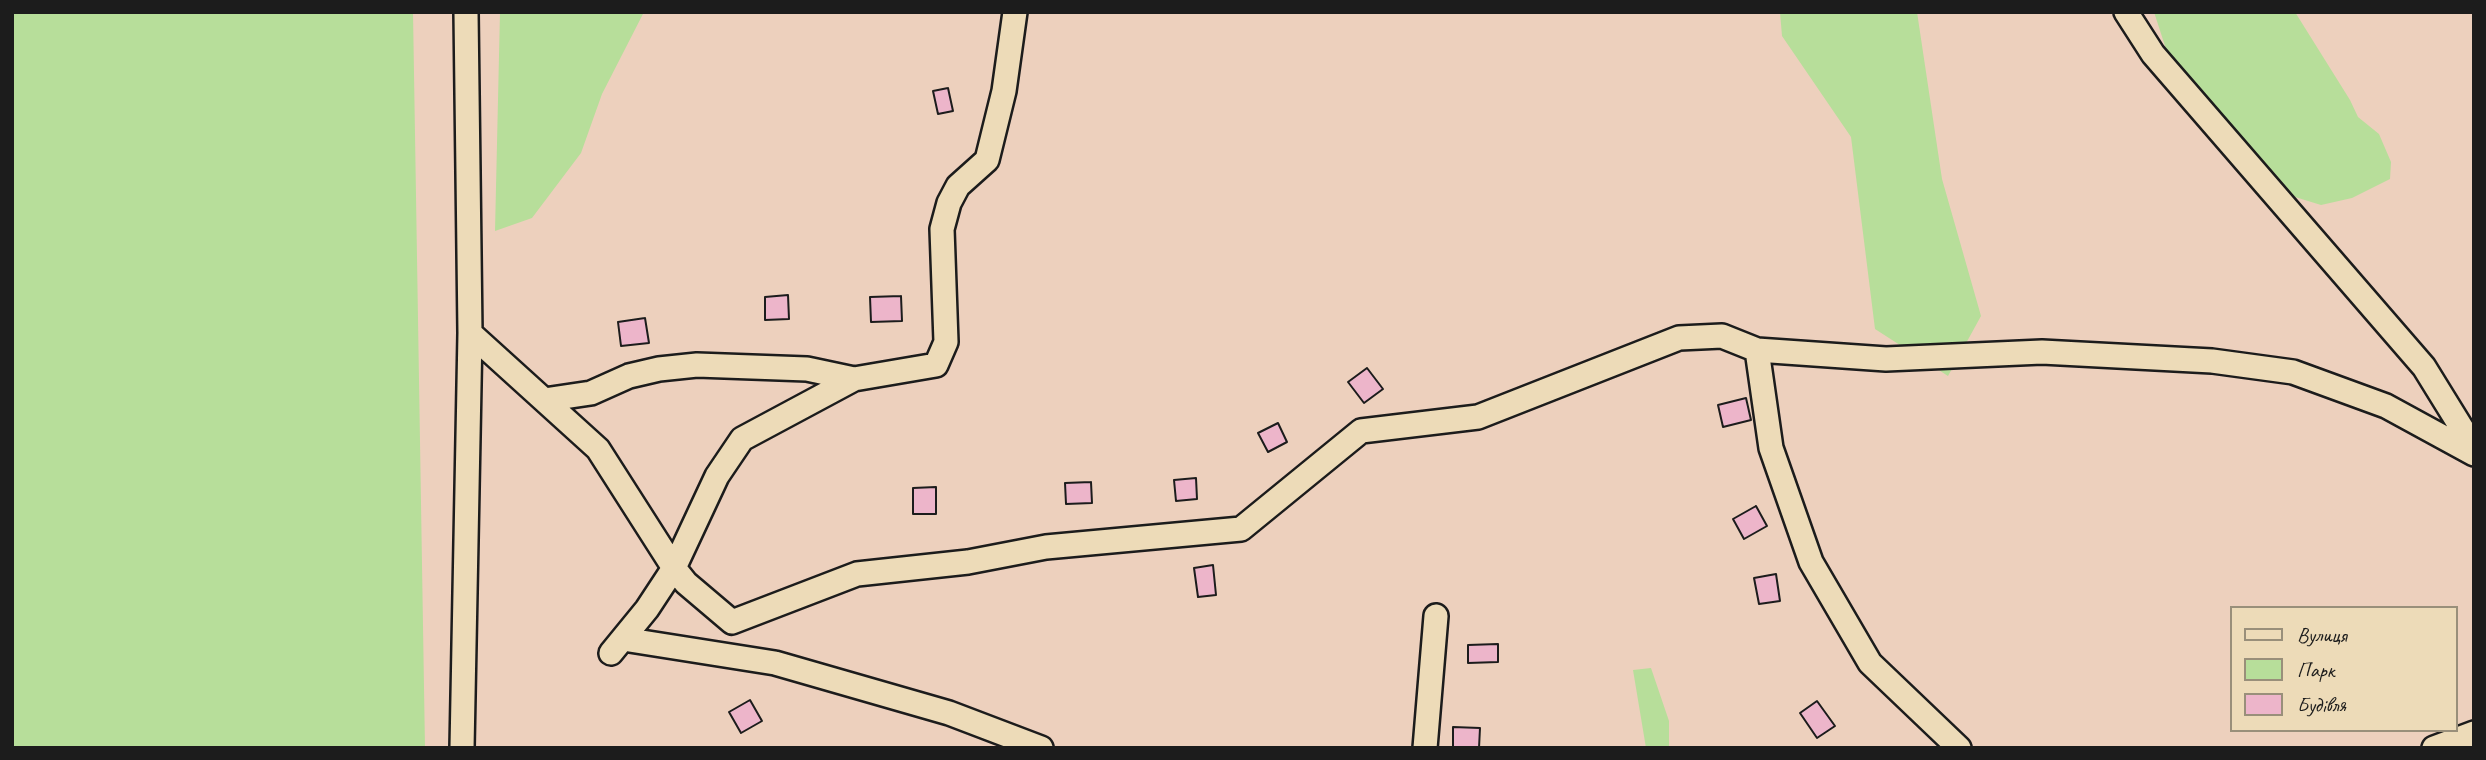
<!DOCTYPE html>
<html>
<head>
<meta charset="utf-8">
<style>
	body { margin:0 }
	#map { position:relative; width:2486px; height:760px; overflow:hidden; background:#edd0bd; font-family:Caveat,sans-serif }
	canvas { display:block }
	.frame { position:absolute; inset:0; border:14px solid #1c1c1c; pointer-events:none }
	.legend { position:absolute; left:2230px; top:606px; width:228px; height:126px; box-sizing:border-box; background:#eddbb8; border:2px solid #998f7a; margin:0; padding:9px 12px; list-style:none; font-size:21px; color:#1c1c1c }
	.legend li { display:flex; align-items:center; gap:14px; height:35px }
	.legend b { width:35px; border:2px solid #998f7a }
</style>
</head>
<body>
<div id="map">
<canvas width="2486" height="760"></canvas>
<div class="frame"></div>
<ul class="legend">
<li><b style="height:9px;background:#eddbb8"></b>Вулиця</li>
<li><b style="height:19px;background:#b7de9a"></b>Парк</li>
<li><b style="height:19px;background:#edb5ca"></b>Будівля</li>
</ul>
</div>
<script>
const c = document.querySelector('canvas').getContext('2d');
c.lineJoin = 'round';
function fillPath(path, color) { c.fillStyle = color; c.fill(path, 'evenodd'); }
const toPath = rows => new Path2D(rows.map(r => 'M' + r).join(''));
function strokePath(path, color, width, dash) { c.strokeStyle = color; c.lineWidth = width; c.lineCap = dash ? 'butt' : 'round'; c.setLineDash(dash || []); c.stroke(path); }
const green = toPath([
	[12,12,413,12,425,748,12,748],
	[500,12,644,12,602,94,581,153,532,218,495,231],
	[1780,12,1917,12,1942,179,1981,316,1948,376,1875,329,1851,137,1782,36],
	[2154,12,2295,12,2350,100,2358,117,2379,134,2391,162,2390,179,2352,198,2321,205,2295,197,2166,49],
	[1651,668,1669,721,1669,748,1646,748,1633,670]
]);
const building = toPath([
	[948,88,953,111,938,114,933,91,948,88],
	[788,295,789,319,765,320,765,297,788,295],
	[901,296,902,321,871,322,870,297,901,296],
	[645,318,649,343,621,346,618,322,645,318],
	[1367,368,1383,389,1364,403,1348,382,1367,368],
	[1746,398,1751,420,1723,427,1718,405,1746,398],
	[1278,423,1287,442,1268,452,1258,433,1278,423],
	[1196,478,1197,499,1176,501,1174,480,1196,478],
	[1091,482,1092,503,1066,504,1065,483,1091,482],
	[936,487,936,514,913,514,913,488,936,487],
	[1756,506,1767,526,1744,539,1733,519,1756,506],
	[1213,565,1216,595,1198,597,1194,568,1213,565],
	[1776,574,1780,601,1759,604,1754,578,1776,574],
	[1498,644,1498,662,1468,663,1468,645,1498,644],
	[750,700,762,721,741,733,729,712,750,700],
	[1817,701,1835,726,1817,738,1800,713,1817,701],
	[1453,727,1480,728,1479,748,1453,748,1453,727]
]);
const minor = toPath([
	[2126,12,2153,54,2424,367,2474,448],
	[470,333,598,449,674,568,686,583,732,622,857,574,968,562,1046,547,1241,529,1361,431,1478,417,1679,338,1722,336,1757,350,1771,448,1811,562,1870,663,1959,748],
	[1757,350,1886,359,2042,352,2212,361,2293,372,2386,406,2474,454],
	[544,400,591,393,629,376,659,369,697,365,807,369,854,379],
	[623,639,775,663,949,713,1041,748],
	[611,653,647,609,674,568,717,476,742,439,854,379,936,365,946,342,942,229,949,203,958,186,987,160,1004,91,1015,12],
	[462,748,470,333,466,12],
	[1425,748,1436,616],
	[2434,748,2474,733]
]);
fillPath(green, '#b7de9a');
fillPath(building, '#edb5ca');
strokePath(building, '#1c1c1c', 2);
strokePath(minor, '#1c1c1c', 28);
strokePath(minor, '#eddbb8', 23);
</script>
</body>
</html>
